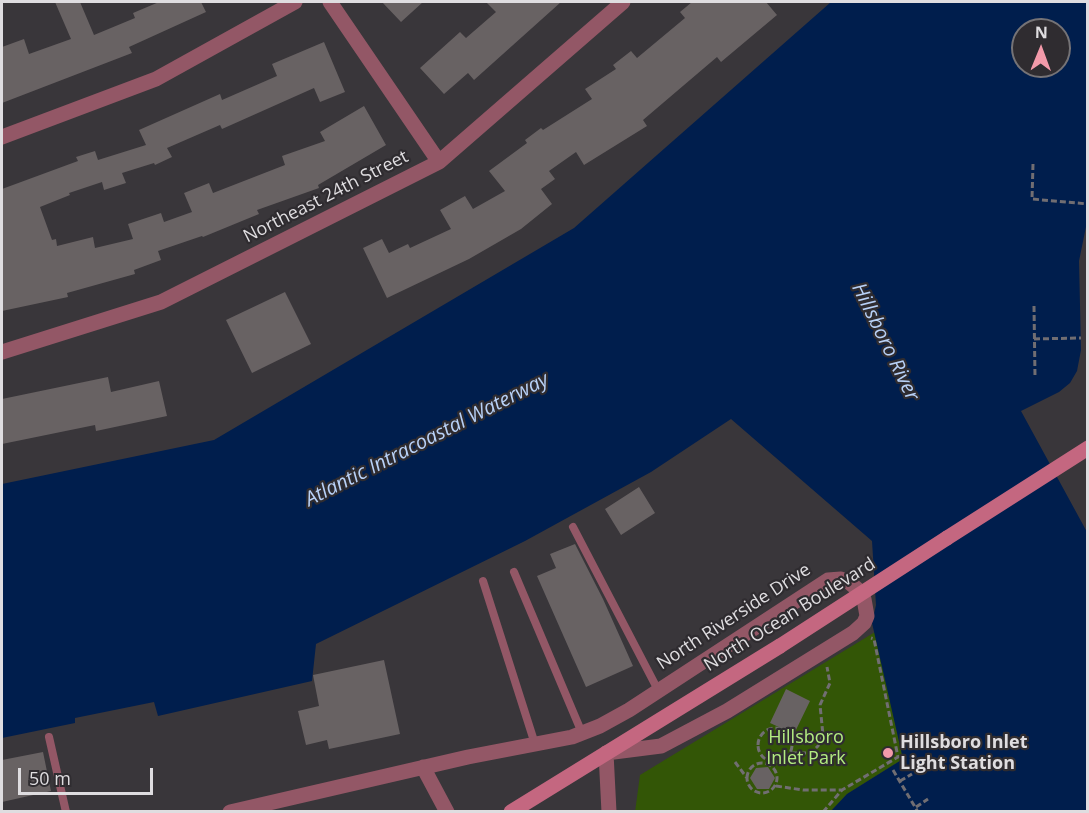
<!DOCTYPE html>
<html>
<head>
<meta charset="utf-8">
<style>
	body { margin:0 }
	#map { position:relative; width:1089px; height:813px; overflow:hidden; background:#39363a; font-family:"Open Sans",sans-serif }
	canvas { display:block }
	.frame { position:absolute; inset:0; border:3px solid #dfdde0; pointer-events:none }
	.north { position:absolute; left:1011px; top:18px; width:60px; height:60px; box-sizing:border-box; background:#2f2c30; border:2px solid #757376; border-radius:50%; rotate:1deg; font-size:16px; font-weight:700; line-height:24px; text-align:center; color:#dfdde0 }
	.north::after { content:''; display:block; margin:auto; width:21px; height:27px; background:#f39aaa; clip-path:polygon(50% 0,100% 100%,50% 72%,0 100%) }
	.scale { position:absolute; left:18px; top:768px; width:135px; height:27px; box-sizing:border-box; border:3px solid #dfdde0; border-top:0; padding-left:8px; font-size:18px; line-height:21px; white-space:nowrap; color:#dfdde0; -webkit-text-stroke:4px #2f2c30; paint-order:stroke }
</style>
</head>
<body>
<div id="map">
<canvas width="1089" height="813"></canvas>
<div class="frame"></div>
<div class="north">N</div>
<div class="scale">50 m</div>
</div>
<script>
const c = document.querySelector('canvas').getContext('2d');
c.lineJoin = 'round';
function fillPath(path, color) { c.fillStyle = color; c.fill(path, 'evenodd'); }
const toPath = rows => new Path2D(rows.map(r => 'M' + r).join(''));
function strokePath(path, color, width, dash) { c.strokeStyle = color; c.lineWidth = width; c.lineCap = dash ? 'butt' : 'round'; c.setLineDash(dash || []); c.stroke(path); }
function label(font, color, halo, rows, align = 'center') {
  c.font = font + ' "Open Sans",sans-serif'; c.lineWidth = 4.5; c.setLineDash([]); c.textBaseline = 'middle'; c.strokeStyle = halo; c.fillStyle = color; for (const [text, x, y, turn = 0] of rows) {
    c.save(); c.translate(x, y); c.rotate((+turn || 0) * Math.PI / 180); c.textAlign = isNaN(turn) ? turn : align; if (halo) c.strokeText(text, 0, 0); c.fillText(text, 0, 0); c.restore();
  }
}
const green = toPath([
	[875,632,903,759,847,794,831,811,635,812,640,775]
]);
const water = toPath([
	[831,2,1087,2,1088,217,1079,261,1081,350,1077,371,1070,383,1059,392,1021,411,1087,532,1087,811,831,811,847,794,903,759,872,623,876,605,872,541,731,419,651,472,525,541,316,644,312,681,158,716,154,702,75,718,75,723,2,738,2,484,214,440,574,228],
	[1023,30,1059,30,1059,66,1023,66]
]);
const building = toPath([
	[55,2,80,2,94,35,135,18,133,13,159,2,201,2,206,12,129,47,132,53,2,103,2,47,24,39,29,54,71,39],
	[382,2,423,2,401,22],
	[486,2,561,2,474,80,468,73,444,94,420,68,460,32,466,38,496,12],
	[692,2,766,2,777,15,721,62,717,57,643,120,647,126,584,165,576,152,549,171,555,179,541,189,552,204,521,229,469,259,387,298,363,248,382,239,389,253,408,244,410,248,451,229,440,210,465,196,473,209,505,191,489,171,527,143,525,140,541,128,543,130,592,99,585,89,616,69,613,65,631,51,637,58,685,18,680,12],
	[324,42,345,92,320,102,314,88,222,129,220,125,167,148,172,157,155,165,154,163,122,173,126,183,104,190,102,182,69,193,70,195,40,207,52,240,56,239,57,246,93,237,95,248,133,239,128,224,161,213,164,222,192,212,184,193,209,183,213,193,285,165,282,156,325,141,320,132,364,106,386,145,318,185,319,188,257,210,259,214,203,237,202,236,158,251,161,260,134,270,135,274,67,293,68,297,2,311,2,189,78,161,76,157,95,151,98,160,146,145,139,130,220,94,222,100,277,76,272,64],
	[285,292,311,344,252,373,226,320],
	[108,377,111,392,159,381,167,416,96,431,95,425,2,444,2,399],
	[639,487,655,513,621,535,605,509],
	[575,544,603,599,633,666,586,687,537,576,556,568,550,554],
	[384,660,400,734,329,749,327,740,306,745,298,711,319,706,313,675],
	[786,689,810,701,794,734,770,723],
	[43,752,51,791,2,802,2,760],
	[768,767,775,778,769,789,757,789,750,778,756,768]
]);
const path = toPath([
	[1033,164,1032,199,1088,204],
	[1034,306,1035,376],
	[1034,339,1081,338],
	'758 745a17 17 0 1 1 34 0a17 17 0 1 1-34 0Z',
	[791,753,811,753,818,746,823,735,820,705,830,683,827,667],
	[735,762,747,778],
	'747 778a15 15 0 1 1 30 0a15 15 0 1 1-30 0Z',
	[893,770,918,812],
	[900,781,912,774],
	[776,786,803,790,842,790],
	[916,807,928,799],
	[823,812,842,790,898,757,874,639,871,638]
]);
const lane = toPath([
	[573,527,658,690],
	[514,572,582,733],
	[483,581,535,744],
	[49,737,66,812]
]);
const street = toPath([
	[330,2,439,162],
	[2,137,156,79,295,2],
	[2,352,161,302,439,162,623,2],
	[423,767,447,812],
	[230,812,468,757,572,737,600,726,629,710,828,580,841,579,850,583,857,589,864,599,867,616,864,623,853,633,727,711,661,746,606,753,609,812]
]);
const secondary = toPath([
	[947,538,1088,448],
	[511,812,780,646]
]);
const secondaryBridge = toPath([
	[780,646,947,538]
]);
const markers = [
	[888,753,6,"#f39aaa"]
];
const streetNames = [
	["Northeast 24th Street",326,197,-27],
	["North Ocean Boulevard",790,615,-32],
	["North Riverside Drive",734,617,-33]
];
const parkNames = [
	["Hillsboro",806,738],
	["Inlet Park",806,759]
];
const poiNames = [
	["Hillsboro Inlet",900,743],
	["Light Station",900,764]
];
const waterNames = [
	["Hillsboro River",885,342,64],
	["Atlantic Intracoastal Waterway",427,440,-27]
];
fillPath(green, '#335606');
fillPath(water, '#001e4d');
fillPath(building, '#686263');
strokePath(path, '#716e72', 3, [6, 3]);
strokePath(lane, '#935766', 8);
strokePath(street, '#935766', 15);
strokePath(secondary, '#c46780', 15);
strokePath(secondaryBridge, '#c46780', 15);
for (const [x, y, r, color] of markers) { const dot = new Path2D(); dot.arc(x, y, r, 0, 2 * Math.PI); c.fillStyle = color; c.fill(dot); strokePath(dot, '#2f2c30', 2); }
label('18px', '#dfdde0', '#2f2c30', streetNames);
label('18px', '#b3ec81', '#2f2c30', parkNames);
label('bold 18px', '#dfdde0', '#2f2c30', poiNames, 'left');
label('italic 20px', '#b8d1f7', '#2f2c30', waterNames);
</script>
</body>
</html>
